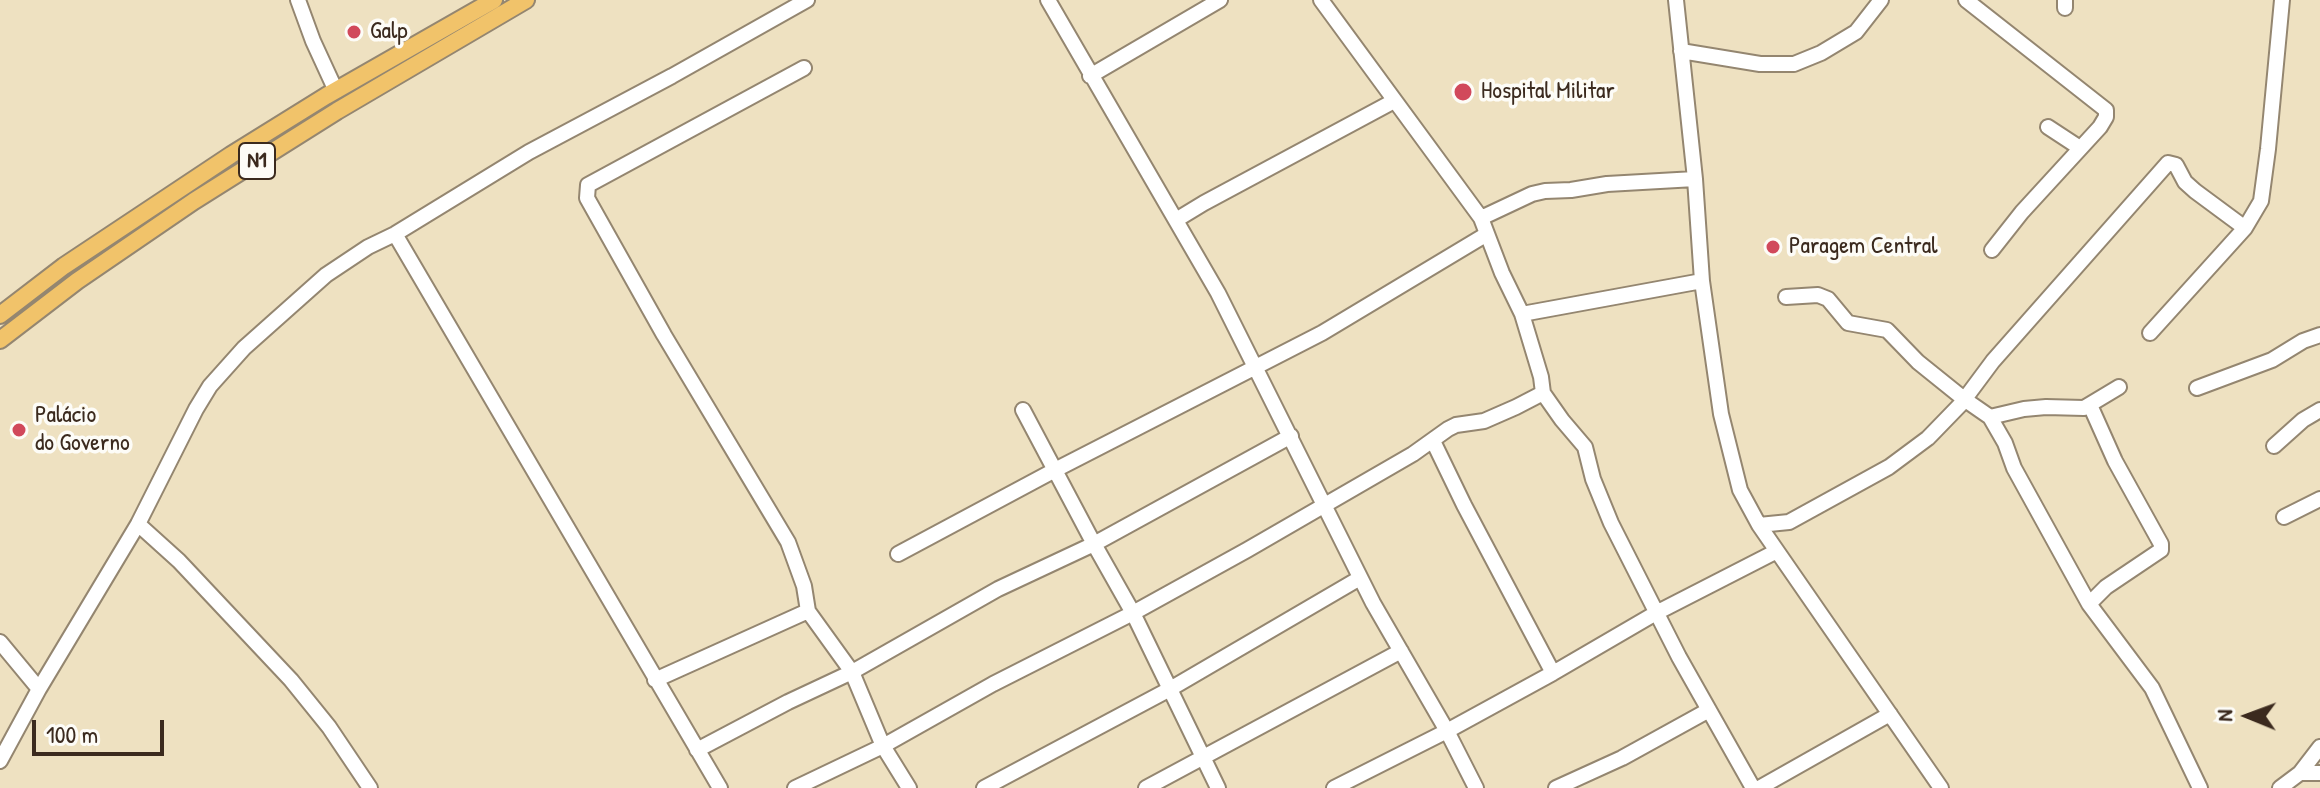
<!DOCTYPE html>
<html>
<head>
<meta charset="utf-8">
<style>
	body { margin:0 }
	#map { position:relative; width:2320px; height:788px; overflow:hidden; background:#eee1c1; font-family:"Patrick Hand",sans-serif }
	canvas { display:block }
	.north { position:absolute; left:2208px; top:676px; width:80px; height:80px; -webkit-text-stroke:6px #fdfcf7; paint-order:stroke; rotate:271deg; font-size:22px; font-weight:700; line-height:32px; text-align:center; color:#3b2a1e }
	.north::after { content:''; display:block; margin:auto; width:28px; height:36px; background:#3b2a1e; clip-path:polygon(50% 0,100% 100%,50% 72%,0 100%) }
	.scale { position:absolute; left:32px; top:720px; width:132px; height:36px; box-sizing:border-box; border:4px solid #3b2a1e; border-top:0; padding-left:10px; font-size:24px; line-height:28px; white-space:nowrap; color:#3b2a1e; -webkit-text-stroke:6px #fdfcf7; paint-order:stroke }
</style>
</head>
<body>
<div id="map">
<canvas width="2320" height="788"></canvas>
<div class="north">N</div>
<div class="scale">100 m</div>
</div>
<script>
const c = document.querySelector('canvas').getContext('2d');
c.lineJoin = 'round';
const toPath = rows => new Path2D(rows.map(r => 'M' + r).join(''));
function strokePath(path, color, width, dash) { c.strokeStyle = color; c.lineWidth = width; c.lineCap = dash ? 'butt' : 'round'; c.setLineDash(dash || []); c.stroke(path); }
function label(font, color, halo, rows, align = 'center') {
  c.font = font + ' "Patrick Hand",sans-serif'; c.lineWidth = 7; c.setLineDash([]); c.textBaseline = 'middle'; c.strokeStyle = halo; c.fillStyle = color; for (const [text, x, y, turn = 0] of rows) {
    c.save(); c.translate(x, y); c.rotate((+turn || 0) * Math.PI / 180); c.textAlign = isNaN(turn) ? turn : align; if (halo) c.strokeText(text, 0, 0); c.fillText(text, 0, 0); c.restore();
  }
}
const minor = toPath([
	[298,0,313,41,336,91],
	[1048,0,1218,293,1373,603,1447,731,1476,788],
	[1321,0,1481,218,1502,273,1522,314,1541,377,1543,393,1562,420,1585,447,1593,479,1611,523,1679,657,1753,788],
	[1676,0,1695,179,1702,281,1721,414,1740,490,1759,525,1941,788],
	[1966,0,2106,110,2106,117,2100,127,2022,212,1992,250],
	[2065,8,2065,0],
	[1681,51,1760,64,1794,64,1821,53,1856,32,1881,0],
	[804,68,588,185,587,198,664,335,788,542,804,586,808,611,852,672,883,746,909,788],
	[1090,76,1220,0],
	[2048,127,2080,148],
	[1481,218,1532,194,1545,191,1571,190,1607,184,1695,179],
	[1176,220,1204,203,1394,101],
	[395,234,720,788],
	[1786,297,1818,295,1828,299,1848,323,1887,330,1918,362,1964,399,1990,417,2005,443,2014,468,2089,604],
	[1522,314,1702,281],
	[2150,333,2245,228,2261,201,2268,149,2282,0],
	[2197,388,2272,360,2303,341,2320,335],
	[2090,405,2115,461,2161,544,2161,550,2106,587,2089,604,2152,688,2200,788],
	[1023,410,1094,544,1133,613,1218,788],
	[1990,417,2024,409,2046,407,2084,408,2119,387],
	[1433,441,1464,505,1553,673],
	[2274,446,2303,420,2320,410],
	[2284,517,2320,499],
	[138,524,179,561,291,680,329,727,370,788],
	[1759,525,1789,522,1889,467,1928,438,1961,404,1993,361,2168,163,2176,165,2185,182,2195,191,2245,228],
	[898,554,1055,470,1322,333,1487,234],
	[0,642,39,689],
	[655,680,808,611],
	[697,750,788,702,852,672,998,589,1094,544,1291,436],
	[0,761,39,689,138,524,196,409,210,386,244,348,326,275,368,247,395,234,529,152,672,76,807,0],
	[2300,773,2320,773],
	[795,788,883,746,993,684,1133,613,1247,550,1413,454,1448,429,1456,425,1484,421,1516,407,1543,393],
	[984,788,1170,689,1360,578],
	[1146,788,1401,651],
	[1334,788,1447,731,1553,673,1656,613,1777,551],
	[1556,788,1622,758,1709,710],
	[1759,788,1890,714],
	[2280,788,2300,773,2320,747]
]);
const major = toPath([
	[0,315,64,266,231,155,326,96,494,0],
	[0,340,77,281,194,201,337,111,526,0]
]);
const markers = [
	[354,32,8,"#d1495b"],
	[1463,92,10,"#d1495b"],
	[1773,247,8,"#d1495b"],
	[19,430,8,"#d1495b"]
];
const shields = [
	[257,161,36]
];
const shieldNames = [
	["N1",257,161]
];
const poiNames = [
	["Galp",370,32],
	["Hospital Militar",1481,92],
	["Paragem Central",1789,247],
	["Palácio",35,416],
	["do Governo",35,444]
];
strokePath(minor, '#948670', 18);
strokePath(major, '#948670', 20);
strokePath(minor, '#fff', 14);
strokePath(major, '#f1c36a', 16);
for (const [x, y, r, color] of markers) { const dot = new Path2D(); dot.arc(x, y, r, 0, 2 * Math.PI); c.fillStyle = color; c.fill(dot); strokePath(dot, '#fdfcf7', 3); }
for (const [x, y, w] of shields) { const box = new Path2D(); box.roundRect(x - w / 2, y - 18, w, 36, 6); c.fillStyle = '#fdfcf7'; c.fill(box); strokePath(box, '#3b2a1e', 2); }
label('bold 22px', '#3b2a1e', null, shieldNames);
label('24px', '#3b2a1e', '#fdfcf7', poiNames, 'left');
</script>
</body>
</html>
